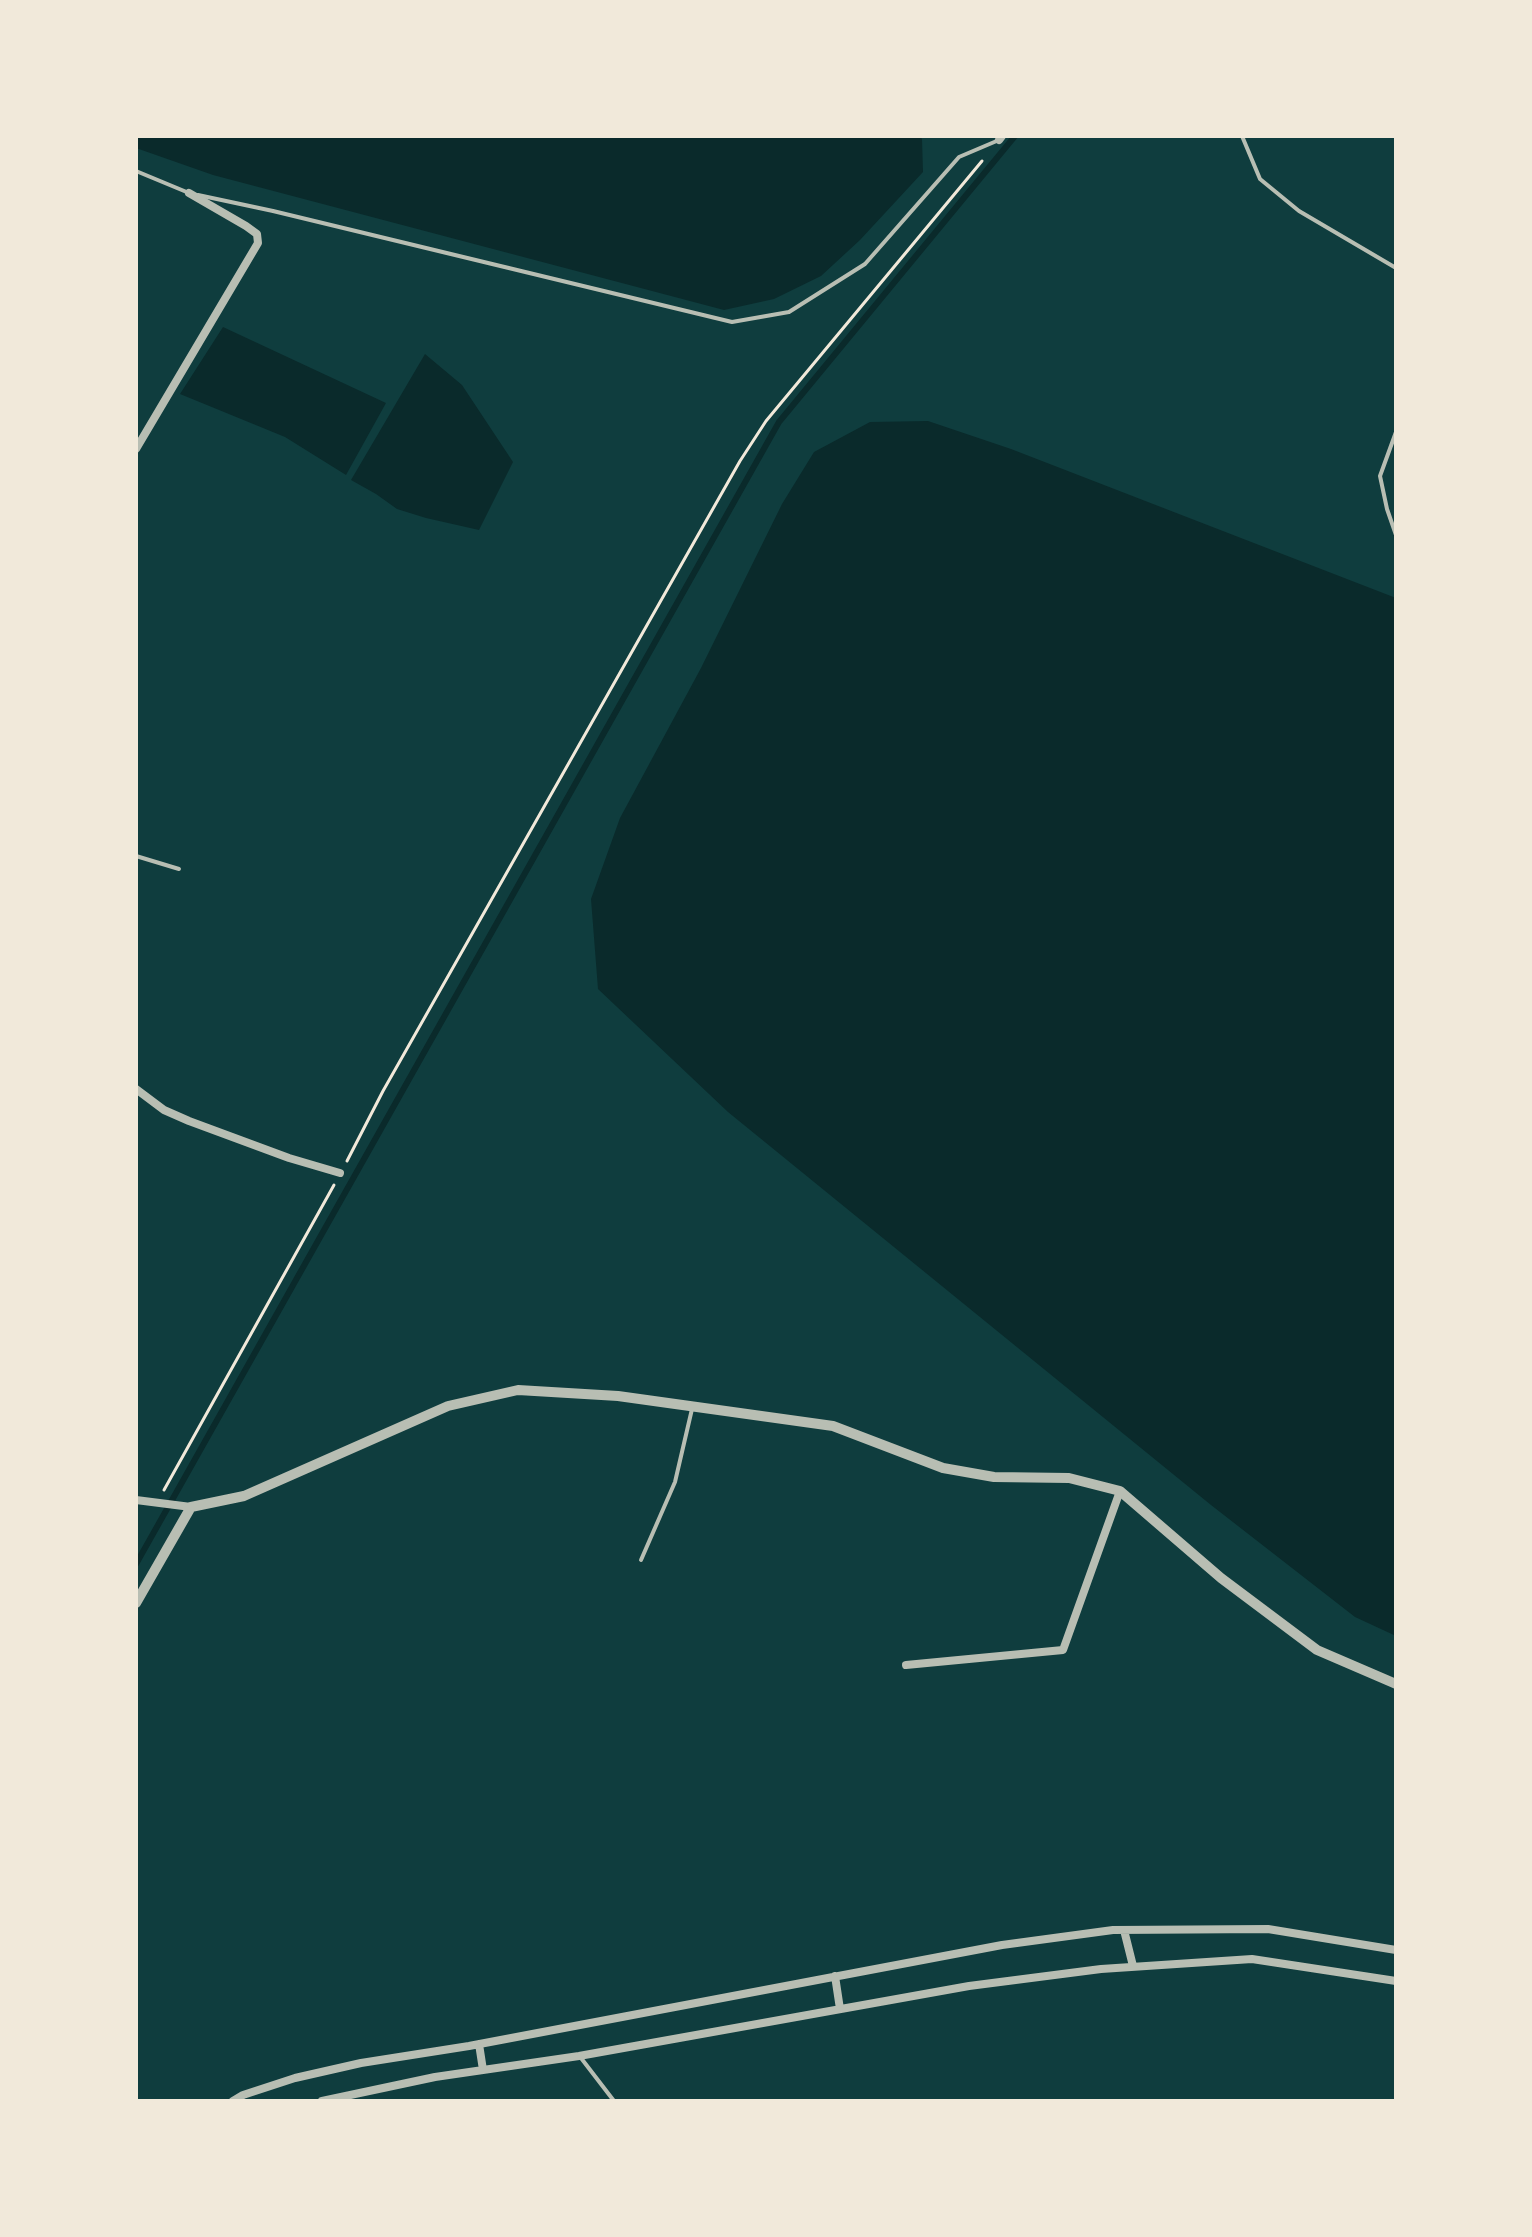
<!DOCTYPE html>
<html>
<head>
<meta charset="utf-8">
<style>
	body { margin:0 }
	#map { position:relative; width:1532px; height:2237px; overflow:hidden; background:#0f3d3e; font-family:"Work Sans",sans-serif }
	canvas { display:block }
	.frame { position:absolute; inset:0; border:138px solid #f1e9da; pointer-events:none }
</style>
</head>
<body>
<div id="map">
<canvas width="1532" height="2237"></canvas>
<div class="frame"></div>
</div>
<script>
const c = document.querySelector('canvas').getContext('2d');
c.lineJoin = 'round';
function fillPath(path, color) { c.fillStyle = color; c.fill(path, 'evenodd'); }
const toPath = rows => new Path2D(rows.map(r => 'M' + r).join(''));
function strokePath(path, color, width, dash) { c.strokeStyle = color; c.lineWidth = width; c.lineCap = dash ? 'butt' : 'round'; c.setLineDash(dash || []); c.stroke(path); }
const water = toPath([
	[136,136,920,136,922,139,923,172,860,240,821,276,774,299,724,310,213,175,136,148],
	[223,327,386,403,346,475,285,437,180,394],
	[425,354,462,385,513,462,479,530,426,518,397,509,376,494,351,480],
	[928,421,1011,449,1396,598,1396,1636,1355,1617,1211,1505,728,1112,598,989,591,899,620,818,701,668,782,504,814,452,870,422]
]);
const stream = toPath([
	[136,1564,779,422,1015,136]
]);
const path = toPath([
	[347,1161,383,1091,740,461,766,421,982,161],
	[164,1490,334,1185]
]);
const service = toPath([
	[1242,136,1260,179,1299,211,1396,268],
	[136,171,189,193],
	[198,195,273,211,732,322,789,312,865,264,959,157,999,140],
	[1396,432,1380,476,1387,509,1396,535],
	[136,856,179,869],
	[641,1560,675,1482,692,1409],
	[581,2058,614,2101]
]);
const minor = toPath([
	[999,140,1002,136],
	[136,449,258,243,257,234,246,226,189,193],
	[136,1089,164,1110,189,1121,289,1158,340,1173],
	[136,1500,191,1507],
	[906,1665,1063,1650,1120,1491],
	[1124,1930,1133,1966],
	[835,1976,840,2009],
	[479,2044,483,2070],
	[233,2101,243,2095,295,2078,361,2063,469,2046,1002,1945,1113,1930,1268,1929,1396,1950],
	[322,2101,435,2077,579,2056,969,1986,1101,1969,1252,1959,1396,1981]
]);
const tertiary = toPath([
	[136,1603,191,1507,244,1496,448,1406,518,1390,618,1396,833,1426,943,1468,994,1477,1069,1478,1120,1491,1221,1578,1317,1650,1396,1684]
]);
fillPath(water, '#0a2a2b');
strokePath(stream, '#0a2a2b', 6);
strokePath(path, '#f1e9da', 3);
strokePath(service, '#b8beb3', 4);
strokePath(minor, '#b8beb3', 8);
strokePath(tertiary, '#b8beb3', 10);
</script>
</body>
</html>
